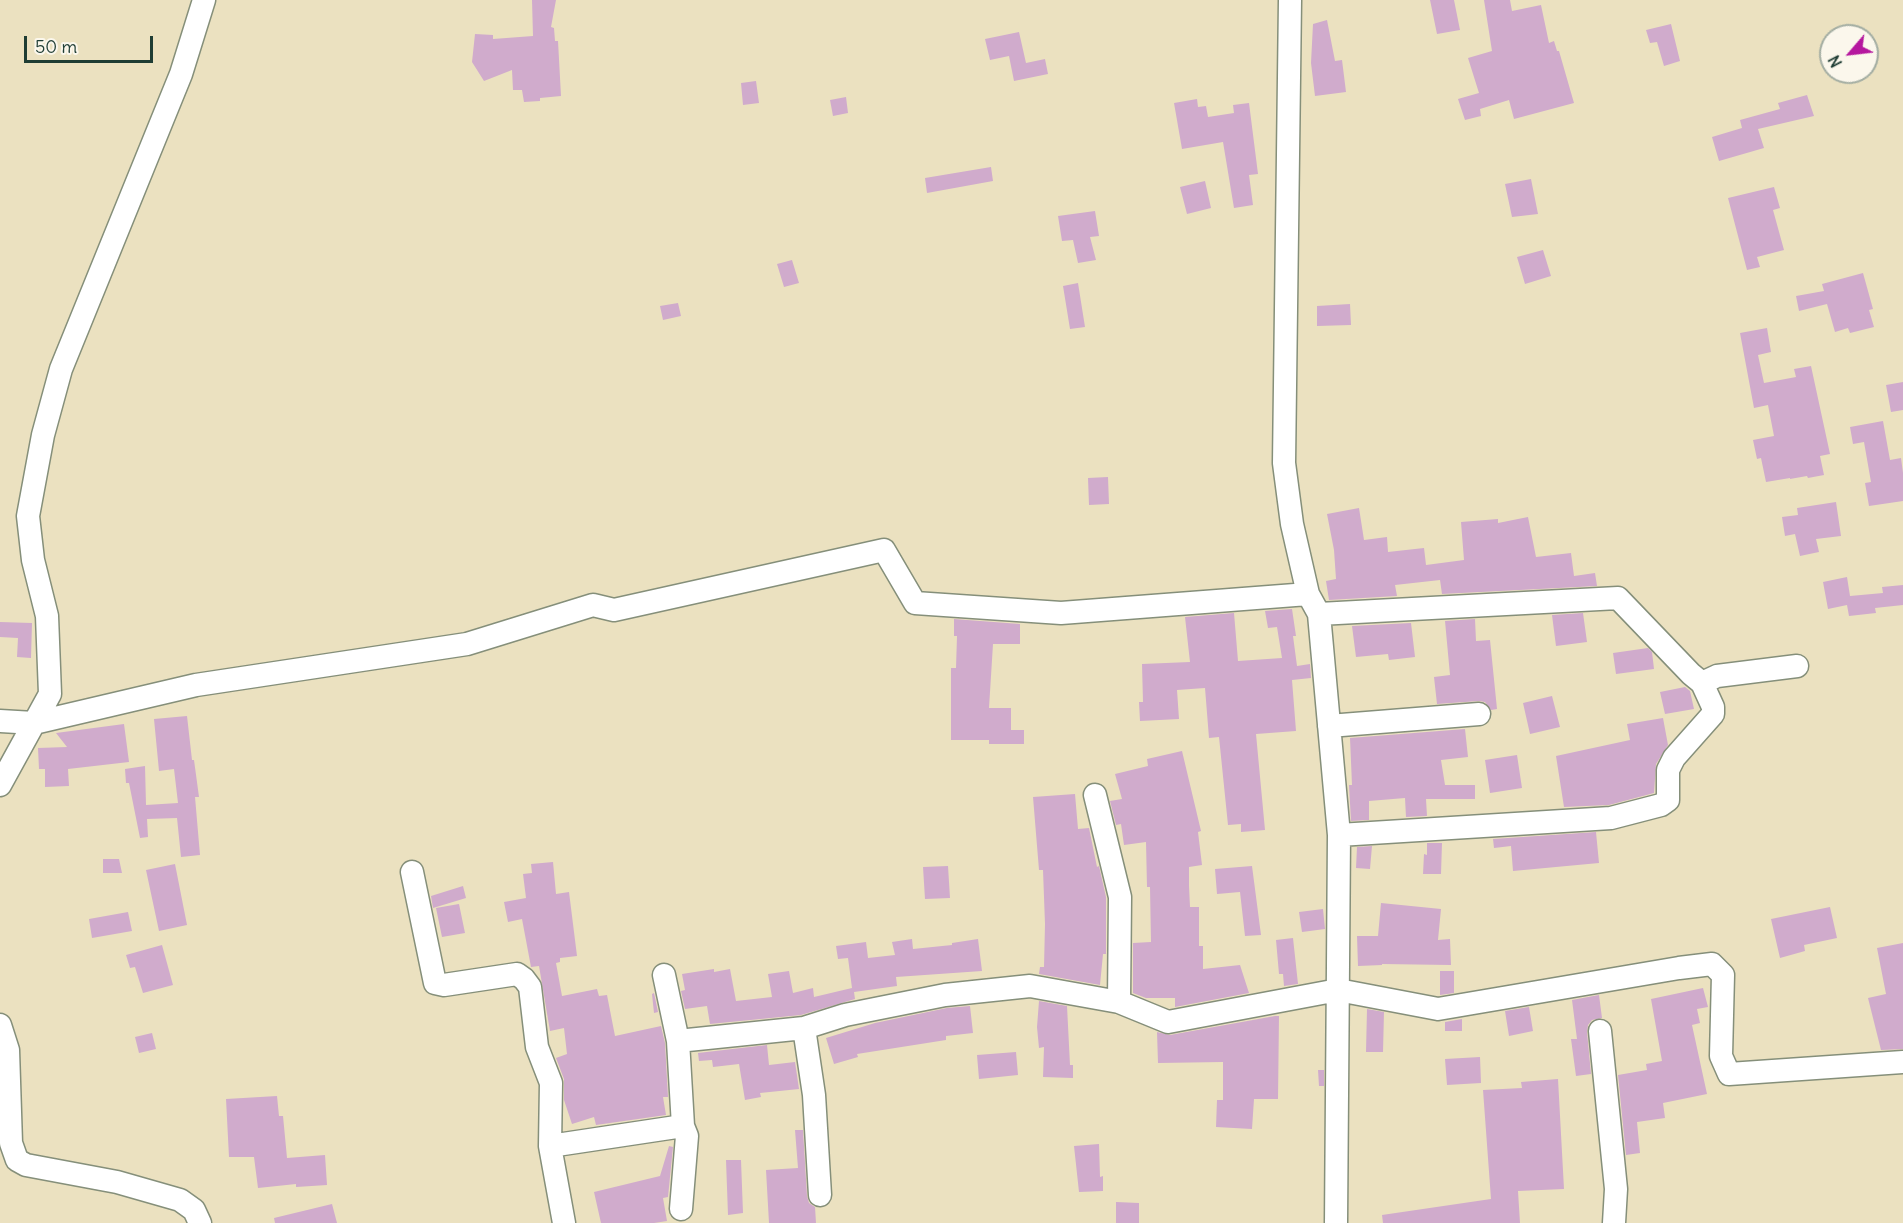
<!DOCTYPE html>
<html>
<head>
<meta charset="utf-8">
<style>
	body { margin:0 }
	#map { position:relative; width:1903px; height:1223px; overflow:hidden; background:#ebe1c0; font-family:Delius,sans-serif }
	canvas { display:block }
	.north { position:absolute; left:1819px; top:24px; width:60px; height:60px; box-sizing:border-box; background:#fbf7ec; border:2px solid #a3ada2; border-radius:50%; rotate:242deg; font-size:16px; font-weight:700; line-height:24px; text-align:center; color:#1f3d34 }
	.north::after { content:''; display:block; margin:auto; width:21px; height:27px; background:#b5179e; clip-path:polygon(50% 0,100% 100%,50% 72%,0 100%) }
	.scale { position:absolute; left:24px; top:36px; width:129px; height:27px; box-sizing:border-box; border:3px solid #1f3d34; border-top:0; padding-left:8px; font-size:18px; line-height:21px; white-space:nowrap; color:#1f3d34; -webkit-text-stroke:4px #fbf7ec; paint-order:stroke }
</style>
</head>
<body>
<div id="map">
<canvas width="1903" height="1223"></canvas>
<div class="north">N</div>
<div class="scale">50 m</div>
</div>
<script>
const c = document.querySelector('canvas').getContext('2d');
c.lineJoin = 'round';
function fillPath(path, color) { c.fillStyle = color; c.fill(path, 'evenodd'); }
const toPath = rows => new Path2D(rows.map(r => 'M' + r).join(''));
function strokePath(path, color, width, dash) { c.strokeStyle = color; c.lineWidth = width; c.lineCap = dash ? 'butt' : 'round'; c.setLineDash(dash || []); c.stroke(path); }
const building = toPath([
	[532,0,556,0,551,27,554,28,555,41,558,41,561,96,540,98,540,101,524,102,522,90,513,90,512,70,484,81,472,62,475,34,493,35,493,39,533,36],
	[1430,0,1454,0,1460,30,1437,34],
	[1484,0,1510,0,1512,11,1541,5,1549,43,1554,41,1557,51,1559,51,1574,103,1514,119,1509,100,1480,109,1481,116,1465,120,1458,99,1479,93,1468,58,1492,51],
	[1327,20,1335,61,1342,60,1346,92,1315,96,1311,63,1313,24],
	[1671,24,1680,61,1664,66,1657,42,1650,43,1646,30],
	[1019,32,1026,63,1045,59,1048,74,1014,81,1009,56,990,60,985,39],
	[756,81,759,103,743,105,741,83],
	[1807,95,1814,116,1758,129,1764,148,1719,161,1712,137,1742,128,1740,120,1780,109,1778,103],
	[846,97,848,113,833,116,830,100],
	[1197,99,1198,107,1206,106,1208,117,1234,113,1233,105,1249,103,1258,174,1249,175,1253,205,1234,208,1223,142,1182,149,1174,103],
	[991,167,993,181,927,193,925,178],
	[1531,179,1538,214,1512,217,1505,184],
	[1205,181,1211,208,1187,214,1180,187],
	[1774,187,1780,208,1773,210,1784,250,1757,257,1760,267,1747,270,1728,198],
	[1095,211,1099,236,1090,237,1096,260,1078,263,1073,240,1062,241,1058,216],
	[1543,250,1551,276,1525,284,1517,257],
	[792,260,799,283,784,287,777,264],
	[1863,273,1873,309,1869,310,1874,327,1850,333,1848,328,1835,332,1827,304,1799,311,1796,296,1824,291,1822,284],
	[1078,283,1085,327,1070,329,1063,286],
	[678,303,681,316,663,320,660,306],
	[1350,304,1351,325,1317,326,1317,306],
	[1767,328,1771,352,1758,355,1764,383,1796,377,1794,369,1811,366,1830,454,1820,456,1824,475,1808,478,1807,476,1790,479,1790,478,1766,482,1761,458,1757,459,1753,440,1774,436,1768,405,1754,408,1740,333],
	[1903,382,1903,410,1891,412,1886,385],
	[1883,421,1890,460,1901,458,1903,473,1903,501,1869,506,1865,483,1871,482,1864,442,1853,444,1850,427],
	[1108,477,1109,504,1089,505,1088,478],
	[1836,502,1841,536,1816,539,1819,552,1800,556,1795,534,1785,536,1782,517,1798,515,1797,508],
	[1359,508,1364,540,1387,537,1388,552,1424,548,1426,565,1464,560,1461,522,1498,519,1498,523,1528,517,1536,557,1571,553,1574,576,1595,573,1597,586,1442,594,1440,580,1395,585,1397,596,1329,600,1326,581,1336,579,1334,550,1327,514],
	[1847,577,1850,596,1883,593,1882,587,1903,585,1903,605,1875,608,1876,613,1849,616,1847,605,1828,609,1823,582],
	[1292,609,1296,636,1293,636,1297,666,1310,664,1311,678,1292,680,1296,731,1256,734,1265,830,1241,832,1241,824,1228,825,1219,737,1209,738,1205,688,1177,690,1179,719,1140,721,1139,702,1143,702,1142,664,1190,662,1185,617,1234,613,1238,661,1282,658,1277,627,1268,628,1265,611],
	[1583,613,1587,642,1556,646,1552,615],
	[954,619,1020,624,1020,644,993,644,989,708,1011,708,1011,730,1024,730,1024,744,989,744,989,740,951,740,951,668,956,668,957,636,954,636],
	[1475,619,1476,641,1490,640,1497,709,1491,710,1485,702,1479,701,1437,704,1434,677,1450,675,1445,621],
	[0,622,32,623,31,658,17,657,18,638,0,637],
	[1411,623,1415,657,1389,660,1388,654,1356,657,1352,626],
	[1648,648,1652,652,1654,669,1616,674,1613,653],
	[1685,687,1690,691,1694,709,1665,714,1660,692],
	[1552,696,1560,727,1530,734,1523,703],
	[187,716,192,760,194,760,199,797,195,797,200,855,181,857,177,818,147,819,148,837,140,838,129,783,126,783,125,769,145,766,146,805,178,803,174,769,159,771,154,719],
	[1663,718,1668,745,1656,764,1654,793,1609,805,1564,807,1556,756,1630,740,1627,724],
	[124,724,129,762,68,769,69,786,45,787,45,769,39,769,38,748,67,747,56,733],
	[1465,729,1468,757,1441,760,1445,785,1475,785,1475,799,1426,799,1427,816,1406,817,1405,798,1369,801,1369,820,1351,821,1349,785,1352,785,1350,738],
	[1182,751,1201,831,1198,832,1202,865,1189,867,1189,886,1190,907,1199,907,1199,946,1203,946,1203,969,1240,965,1249,993,1175,1007,1175,998,1146,998,1133,993,1133,943,1151,942,1150,887,1147,887,1146,842,1124,845,1121,824,1116,825,1110,801,1122,799,1115,774,1148,766,1147,759],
	[1517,755,1522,788,1490,793,1485,760],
	[1075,794,1078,829,1089,828,1097,867,1099,866,1106,897,1106,954,1103,954,1100,985,1039,974,1040,967,1044,967,1045,924,1043,870,1039,870,1033,797],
	[1596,832,1599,863,1513,871,1511,846,1494,848,1493,839],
	[1427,843,1442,843,1441,874,1423,874,1424,854,1427,855],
	[1372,846,1370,869,1356,868,1357,847],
	[103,859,119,859,122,873,103,873],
	[553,862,556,894,569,892,577,956,560,958,560,962,556,963,562,996,597,989,599,996,607,995,615,1036,661,1026,665,1043,668,1097,663,1097,666,1115,596,1125,594,1117,572,1124,564,1100,564,1079,556,1058,567,1054,564,1028,550,1031,539,966,531,967,522,919,508,922,504,902,526,898,523,874,532,873,531,864],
	[175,864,187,925,159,931,146,870],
	[948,866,950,898,925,899,923,867],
	[1252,866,1261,935,1245,936,1240,892,1217,894,1215,869],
	[463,886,466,898,433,908,431,896],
	[1381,903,1441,909,1438,940,1450,939,1451,965,1382,964,1382,965,1358,966,1357,936,1378,936],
	[459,904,465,933,442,937,436,908],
	[1830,907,1837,938,1804,945,1805,951,1780,958,1771,919],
	[1323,909,1325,929,1302,932,1299,912],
	[128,912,132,931,92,938,89,919],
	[1293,938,1298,984,1284,986,1283,974,1279,974,1276,940],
	[912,939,913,949,952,945,952,943,978,939,982,971,896,977,897,986,854,992,855,999,801,1015,710,1024,707,1006,685,1009,681,991,685,990,682,974,714,969,714,972,730,969,736,1001,772,997,768,974,789,971,793,993,813,988,814,997,852,988,848,958,838,959,836,946,866,942,868,958,895,955,892,942],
	[1903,943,1903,1049,1881,1050,1868,998,1886,994,1877,948],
	[162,945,173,985,143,993,135,967,130,968,126,955],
	[1440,971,1454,971,1454,993,1440,995],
	[1703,988,1708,1007,1697,1009,1700,1023,1692,1025,1707,1094,1663,1103,1665,1118,1637,1122,1640,1153,1626,1155,1618,1075,1647,1070,1646,1064,1662,1061,1651,999],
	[654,993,658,1012,654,1013,652,994],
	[1599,995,1602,1018,1592,1020,1588,1025,1587,1032,1591,1074,1576,1076,1571,1039,1577,1039,1572,1000],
	[1039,1001,1067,1006,1070,1065,1073,1065,1073,1078,1043,1077,1044,1047,1039,1048,1037,1027],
	[970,1006,973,1033,946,1036,946,1040,857,1054,858,1057,834,1064,826,1038,875,1023,947,1008],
	[1529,1007,1533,1031,1509,1036,1505,1011],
	[1367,1009,1384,1012,1383,1052,1366,1052],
	[1275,1016,1279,1016,1278,1099,1254,1099,1252,1129,1216,1127,1217,1100,1223,1100,1223,1062,1158,1063,1157,1032,1170,1035],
	[1462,1019,1462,1031,1445,1031,1445,1022],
	[152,1033,156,1049,139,1053,135,1037],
	[767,1045,769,1065,795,1062,799,1089,760,1093,761,1097,745,1100,739,1064,713,1067,712,1060,699,1061,698,1053],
	[1016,1052,1018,1075,979,1079,977,1055],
	[1480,1057,1481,1083,1447,1085,1445,1059],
	[1318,1070,1324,1070,1324,1086,1319,1086],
	[1558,1079,1564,1189,1518,1191,1520,1223,1383,1223,1382,1215,1491,1199,1483,1090,1522,1088,1521,1082],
	[277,1096,279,1116,283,1116,287,1158,325,1155,327,1185,296,1187,296,1184,258,1188,254,1157,229,1157,226,1099],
	[795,1130,803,1130,807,1196,809,1203,815,1207,816,1223,769,1223,766,1170,798,1168],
	[1099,1144,1100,1177,1103,1176,1103,1191,1079,1192,1074,1146],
	[669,1146,673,1147,668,1197,663,1198,667,1221,654,1223,601,1223,594,1192,660,1176],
	[726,1160,741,1160,743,1213,728,1215],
	[1116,1202,1139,1203,1139,1223,1116,1223],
	[332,1204,337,1223,275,1223,274,1218]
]);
const minor = toPath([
	[1290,0,1284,463,1292,524,1308,594,1319,614,1339,835,1336,1223],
	[1319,614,1618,598,1691,674,1702,683,1717,676,1797,666],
	[0,721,34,723,196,685,467,644,593,605,614,610,884,550,915,603,1061,613,1308,594],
	[1329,726,1479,714],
	[0,785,50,694,47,616,33,560,28,516,43,435,61,369,181,74,204,0],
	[1095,795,1120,897,1119,1002],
	[1339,835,1611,818,1661,805,1668,800,1668,770,1674,758,1713,714,1713,707,1702,683],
	[412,872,435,983,444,985,517,974,524,979,530,987,537,1047,551,1083,550,1146,564,1223],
	[664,975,678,1041,683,1126,687,1136,681,1209],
	[0,1025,8,1050,11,1143,17,1160,26,1165,117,1182,180,1200,194,1210,200,1223],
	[804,1028,814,1095,820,1195],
	[1600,1031,1616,1189,1614,1223],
	[678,1041,804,1028,845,1015,945,995,1030,986,1119,1002,1168,1022,1338,990,1438,1009,1679,968,1712,964,1723,975,1721,1056,1729,1074,1903,1062],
	[550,1146,683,1126]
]);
fillPath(building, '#d0abcc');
strokePath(minor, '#858f7a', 25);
strokePath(minor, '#fff', 22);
</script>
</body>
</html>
